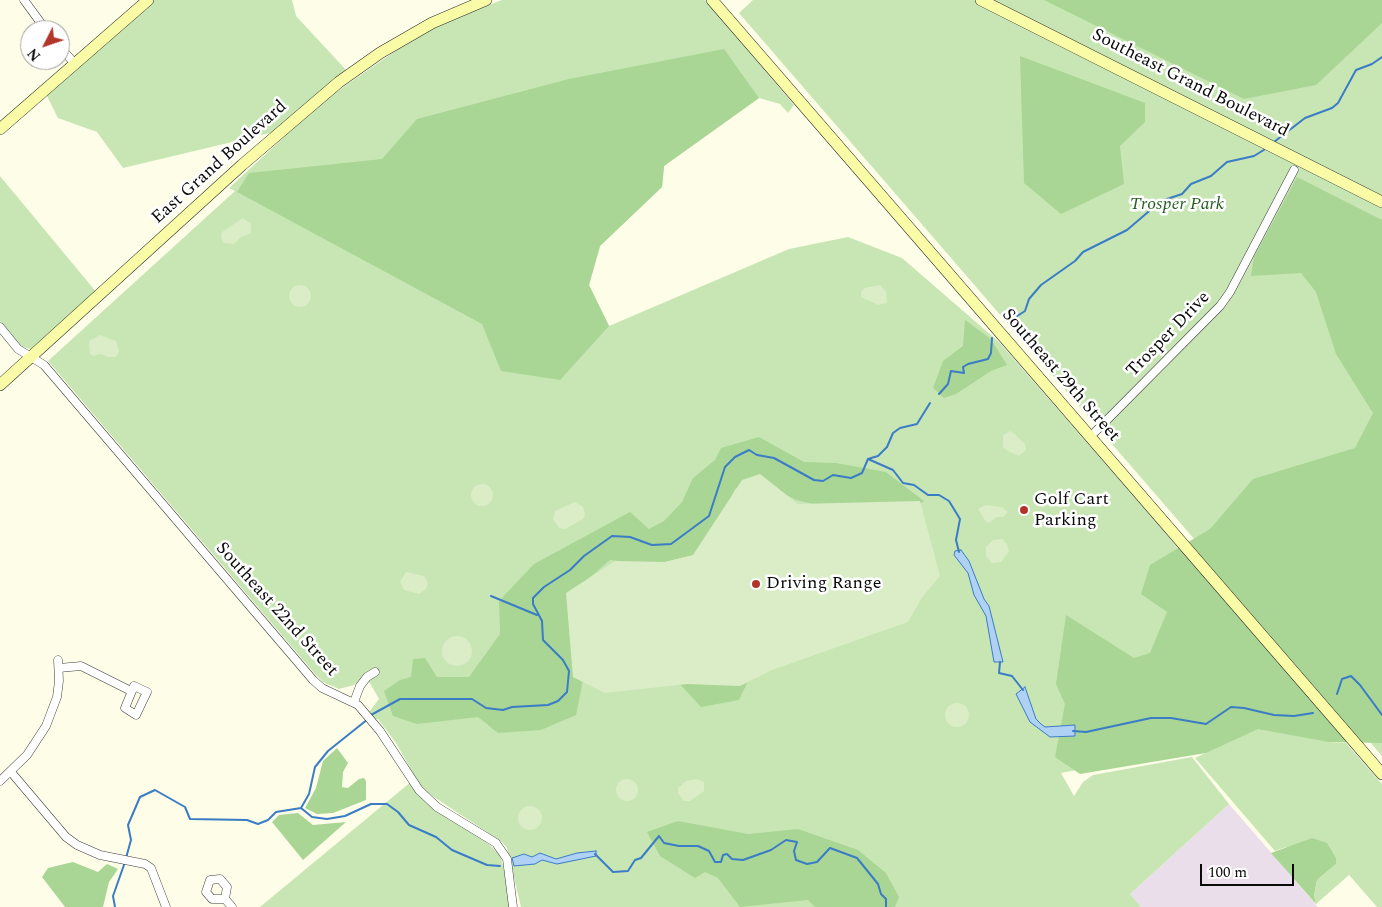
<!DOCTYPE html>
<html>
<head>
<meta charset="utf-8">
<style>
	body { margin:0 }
	#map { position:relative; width:1382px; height:907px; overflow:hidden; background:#fefde8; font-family:Spectral,serif }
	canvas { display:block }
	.north { position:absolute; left:20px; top:20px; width:50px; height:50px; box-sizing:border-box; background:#fff; border:1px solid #9d9d9d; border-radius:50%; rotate:229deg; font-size:14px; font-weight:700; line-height:20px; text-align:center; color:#0a0a0a }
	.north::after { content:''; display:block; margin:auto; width:18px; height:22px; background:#b2352a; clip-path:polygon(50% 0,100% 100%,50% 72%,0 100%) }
	.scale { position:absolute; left:1200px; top:864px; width:94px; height:22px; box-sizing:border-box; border:2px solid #0a0a0a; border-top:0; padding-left:6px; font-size:15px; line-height:18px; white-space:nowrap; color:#0a0a0a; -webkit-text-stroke:4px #fff; paint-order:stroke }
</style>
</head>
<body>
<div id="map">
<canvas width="1382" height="907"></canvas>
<div class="north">N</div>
<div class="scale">100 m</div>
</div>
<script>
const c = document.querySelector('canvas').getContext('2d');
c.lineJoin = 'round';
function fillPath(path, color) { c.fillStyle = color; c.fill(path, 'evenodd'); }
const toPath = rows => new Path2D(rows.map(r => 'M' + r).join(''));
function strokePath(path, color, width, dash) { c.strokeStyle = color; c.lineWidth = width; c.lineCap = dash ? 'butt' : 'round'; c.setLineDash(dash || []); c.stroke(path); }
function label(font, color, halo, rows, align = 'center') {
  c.font = font + ' Spectral,serif'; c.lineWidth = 5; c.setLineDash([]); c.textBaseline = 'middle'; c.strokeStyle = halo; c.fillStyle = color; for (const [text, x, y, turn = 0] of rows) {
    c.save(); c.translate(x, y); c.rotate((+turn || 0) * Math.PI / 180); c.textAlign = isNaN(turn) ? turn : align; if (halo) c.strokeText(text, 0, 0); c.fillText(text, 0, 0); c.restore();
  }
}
const industrial = toPath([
	[1229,804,1318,907,1141,907,1130,894]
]);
const green = toPath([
	[154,0,292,0,296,16,347,71,274,132,123,168,97,132,58,118,46,94],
	[502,0,705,0,794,105,788,113,780,104,759,98,664,166,662,187,600,246,589,285,609,326,789,249,848,237,902,258,999,342,1158,524,1217,596,1329,742,1346,743,1382,784,1382,907,1377,907,1349,875,1316,904,1314,895,1317,880,1336,864,1286,847,1275,851,1195,758,1233,740,1061,773,1074,796,1083,782,1093,775,1192,757,1229,804,1130,894,1141,907,521,907,507,848,502,842,428,793,418,782,396,743,378,719,374,719,369,712,379,699,370,683,363,677,354,685,339,689,323,682,315,674,48,361,235,191,229,188,322,102,414,38,462,15],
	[753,0,1382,0,1382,756,739,13],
	[0,176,97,293,31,349,22,347,0,321],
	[412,781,436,810,490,845,500,855,505,874,510,907,260,907]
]);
const forest = toPath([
	[1044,0,1382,0,1382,23,1316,85,1244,99],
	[724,49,759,98,664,166,662,187,600,246,589,285,609,326,560,380,501,371,482,324,237,192,249,173,382,159,417,119,569,79],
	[1020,56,1145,103,1145,122,1120,146,1124,184,1061,214,1024,183],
	[1297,177,1382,220,1382,743,1329,742,1258,729,1206,753,1080,774,1055,757,1065,704,1056,684,1066,615,1134,658,1150,653,1167,612,1141,594,1150,565,1210,529,1253,479,1355,448,1373,413,1336,354,1316,292,1301,273,1251,276,1254,257],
	[965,320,991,339,1007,365,991,371,956,394,944,398,933,388,943,361,963,346],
	[759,437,804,462,836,463,886,472,924,501,902,513,826,507,796,500,755,479,735,489,715,533,695,555,650,565,610,560,570,595,587,660,576,715,541,730,498,733,478,717,417,724,393,716,384,691,400,680,411,677,413,659,425,658,437,677,469,677,500,634,499,601,534,564,630,512,649,529,664,521,682,502,693,478,715,460,721,448],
	[757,662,739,700,701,707,678,682],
	[337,748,348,763,343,772,342,787,348,788,359,779,364,778,366,781,366,800,333,813,317,814,305,808,316,788,323,761],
	[298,813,313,825,346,822,303,860,272,822,279,815],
	[678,821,748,834,798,829,858,850,886,873,899,897,895,907,815,907,808,900,740,907,718,878,705,872,695,878,660,856,647,832],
	[1312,838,1327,843,1336,858,1336,864,1317,880,1314,895,1316,904,1271,853],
	[73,862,98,872,107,864,118,869,109,882,103,907,65,907,42,877,48,868]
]);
const pitch = toPath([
	[243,218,251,224,251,233,241,237,234,244,224,243,221,238,222,232],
	'289 296a11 11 0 1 1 22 0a11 11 0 1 1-22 0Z',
	[880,285,886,292,887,303,878,305,861,297,861,292,865,288],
	[100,335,116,341,119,351,116,357,108,357,101,354,93,356,90,353,89,341],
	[1011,431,1025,444,1026,450,1019,456,1006,450,1003,447,1003,435],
	[760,474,798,504,920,501,940,576,923,596,908,622,772,670,740,686,687,684,605,693,573,677,566,593,615,561,665,562,693,555,742,480],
	'471 495a11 11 0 1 1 22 0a11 11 0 1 1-22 0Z',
	[575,502,583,507,585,515,583,519,565,529,559,528,553,519,555,511],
	[986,505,1002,507,1008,512,1003,517,997,517,989,523,986,522,978,509],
	[1002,539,1007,544,1009,552,1001,562,992,563,986,556,986,547,993,540],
	[406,572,424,576,428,583,426,589,419,594,404,590,400,582],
	'442 651a15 15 0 1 1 30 0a15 15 0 1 1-30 0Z',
	'945 715a12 12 0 1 1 24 0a12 12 0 1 1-24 0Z',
	'616 790a11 11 0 1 1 22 0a11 11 0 1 1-22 0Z',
	[696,779,704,782,704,791,690,801,684,801,678,793,678,788,686,781],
	'518 818a12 12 0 1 1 24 0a12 12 0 1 1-24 0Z'
]);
const water = toPath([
	[961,550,969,561,984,599,989,606,1003,662,994,662,986,616,974,595,968,573,954,555,955,551,961,550],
	[1025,687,1036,719,1041,724,1045,727,1075,725,1075,736,1050,737,1030,722,1016,694,1025,687],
	[596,851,596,856,557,864,542,860,535,864,514,866,512,858,524,854,532,857,540,853,556,859,577,853,596,851]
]);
const stream = toPath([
	[1274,142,1305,118,1332,108,1338,103,1356,70,1372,64,1382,57],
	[1011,320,1025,311,1029,299,1041,285,1075,261,1083,252,1127,230,1161,201,1182,194,1191,184,1211,176,1227,162,1254,156,1267,148],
	[939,394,948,384,951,371,964,373,963,367,968,364,988,359,991,353,992,338],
	[868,459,893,470,903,483,914,485,928,495,939,495,949,501,960,519,956,540,959,552],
	[868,459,878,456,887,447,893,433,900,428,917,424,930,403],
	[491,596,537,615],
	[1000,662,999,673,1012,676,1023,690],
	[1337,694,1342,679,1351,676,1360,685,1382,715],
	[371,715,400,699,472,699,486,708,503,710,512,707,548,705,558,701,567,692,569,671,563,660,543,640,542,621,533,604,533,598,544,587,570,570,584,556,612,536,630,537,652,545,671,544,709,516,725,467,735,457,749,450,757,455,774,458,814,480,823,481,833,475,851,478,862,473,868,459],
	[1073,731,1086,732,1151,718,1171,718,1206,724,1231,707,1244,708,1274,715,1294,716,1313,713],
	[301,808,312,817,327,819,345,816,371,804,387,804,398,812,409,825,436,837,452,850,487,865,500,866],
	[595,854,613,872,628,871,635,860,641,858,659,836,664,843,679,846,698,846,709,851,715,862,721,862,723,855,727,854,732,859,743,860,771,850,786,840,797,842,794,851,796,860,807,864,817,862,830,848,857,858,878,884,881,894,886,899,886,907],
	[126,858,131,840,128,825,140,797,155,790,185,807,190,819,247,820,258,824,268,820,276,812,301,808,309,794,315,767,328,751,368,719],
	[115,907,113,896,125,862]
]);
const street = toPath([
	[24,0,46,30],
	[60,47,75,64],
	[0,327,18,349,44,365,313,680,322,688,358,705,380,731,419,790,437,807,496,843,507,859,513,907],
	[1095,432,1220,306,1230,292,1294,170],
	[59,668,81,666,131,691],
	[134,686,147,692,136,715,125,708,134,686],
	[354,702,360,686,367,677,375,672],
	[11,772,66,837,77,845,100,855,145,864,151,868,166,907],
	[0,781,27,755,46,726,57,697,59,681,58,660],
	[225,899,212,899,206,892,210,880,220,879,227,887,225,899,232,907]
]);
const secondary = toPath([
	[712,0,1382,774],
	[981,0,1382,202],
	[0,129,148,0],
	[0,385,242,165,339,82,380,53,432,23,486,0]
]);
const markers = [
	[1024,510,5,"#b2352a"],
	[756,584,5,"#b2352a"]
];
const streetNames = [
	["Southeast Grand Boulevard",1190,84,27],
	["East Grand Boulevard",220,163,-42],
	["Trosper Drive",1169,335,-46],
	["Southeast 29th Street",1060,376,49],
	["Southeast 22nd Street",276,610,48]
];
const parkNames = [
	["Trosper Park",1177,205]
];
const poiNames = [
	["Golf Cart",1034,500],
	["Parking",1034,521],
	["Driving Range",766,584]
];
fillPath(industrial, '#e9dee9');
fillPath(green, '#c8e6b4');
fillPath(forest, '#a9d695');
fillPath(pitch, '#daedc6');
fillPath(water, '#afd1f3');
strokePath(water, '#3a7cc6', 1);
strokePath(stream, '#3a7cc6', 2);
strokePath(street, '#3d3d3d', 9);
strokePath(secondary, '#2c2c2c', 12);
strokePath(street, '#fff', 8);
strokePath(secondary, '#fafba6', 11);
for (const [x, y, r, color] of markers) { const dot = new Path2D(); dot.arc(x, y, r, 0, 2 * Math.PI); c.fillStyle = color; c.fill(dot); strokePath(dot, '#fff', 2); }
label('18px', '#0a0a0a', '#fff', streetNames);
label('italic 18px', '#235d1f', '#fff', parkNames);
label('18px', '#0a0a0a', '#fff', poiNames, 'left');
</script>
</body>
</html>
